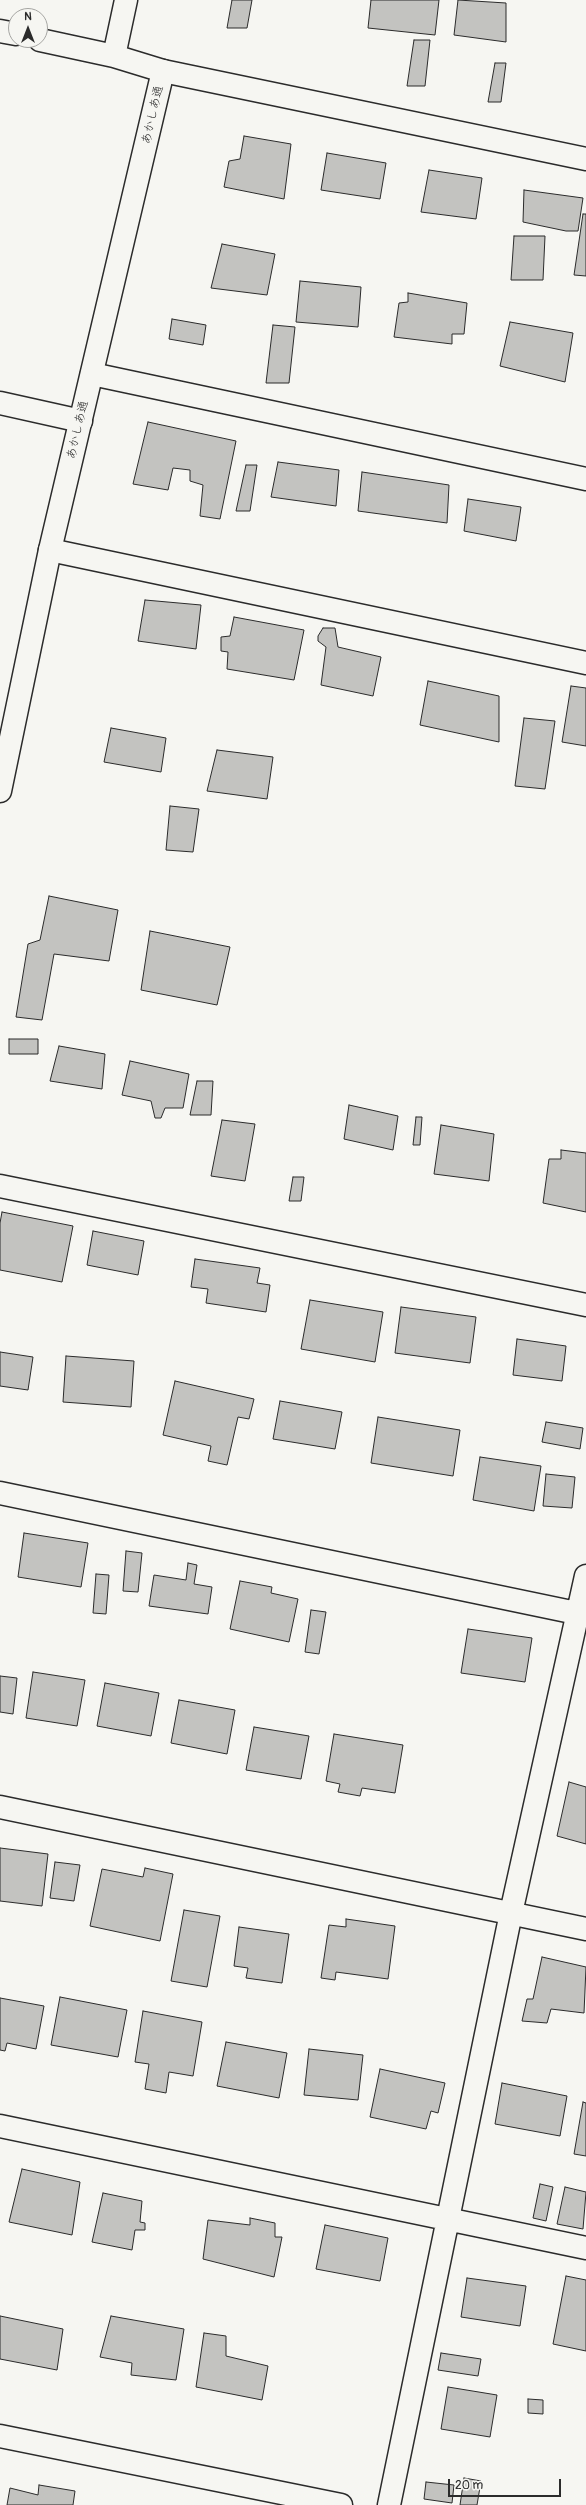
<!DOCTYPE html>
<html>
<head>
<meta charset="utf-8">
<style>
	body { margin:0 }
	#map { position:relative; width:586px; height:2505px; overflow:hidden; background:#f6f6f2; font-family:Pangolin,sans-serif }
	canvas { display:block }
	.north { position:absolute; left:8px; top:8px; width:40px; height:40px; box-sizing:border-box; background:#f6f6f2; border:1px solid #a5a5a2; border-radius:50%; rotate:0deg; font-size:11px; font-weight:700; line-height:16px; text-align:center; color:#2b2b2b }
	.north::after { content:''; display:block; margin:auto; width:14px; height:18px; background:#2b2b2b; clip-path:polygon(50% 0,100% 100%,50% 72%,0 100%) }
	.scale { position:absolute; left:448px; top:2479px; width:113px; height:18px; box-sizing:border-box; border:2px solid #2b2b2b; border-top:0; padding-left:5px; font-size:12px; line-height:14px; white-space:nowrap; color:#2b2b2b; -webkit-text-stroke:3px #f6f6f2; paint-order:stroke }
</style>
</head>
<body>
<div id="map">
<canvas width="586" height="2505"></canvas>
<div class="north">N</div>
<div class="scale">20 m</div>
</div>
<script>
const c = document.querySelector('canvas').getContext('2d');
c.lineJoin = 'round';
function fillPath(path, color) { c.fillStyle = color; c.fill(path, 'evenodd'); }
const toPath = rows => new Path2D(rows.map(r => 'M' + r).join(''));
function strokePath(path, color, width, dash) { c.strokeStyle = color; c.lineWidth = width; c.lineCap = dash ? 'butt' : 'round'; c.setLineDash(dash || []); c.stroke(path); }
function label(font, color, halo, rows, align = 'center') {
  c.font = font + ' Pangolin,"Klee One",sans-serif'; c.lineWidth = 3; c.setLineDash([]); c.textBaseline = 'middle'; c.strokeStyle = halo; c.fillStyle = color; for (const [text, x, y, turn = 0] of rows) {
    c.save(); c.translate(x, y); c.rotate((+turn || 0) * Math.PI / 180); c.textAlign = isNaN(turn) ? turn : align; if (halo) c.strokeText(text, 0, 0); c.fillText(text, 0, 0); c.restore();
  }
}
const building = toPath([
	[232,0,252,0,247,28,227,28,232,0],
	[371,0,439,0,435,35,368,28,371,0],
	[458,0,506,3,506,42,454,35,458,0],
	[414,40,430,40,425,86,407,86,414,40],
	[495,63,506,63,501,102,488,102,495,63],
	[244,136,291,144,284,199,224,187,229,161,240,159,244,136],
	[327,153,386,163,380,199,321,190,327,153],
	[429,170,482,178,476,219,421,212,429,170],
	[524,190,583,198,578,231,566,231,523,222,524,190],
	[583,214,586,214,586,276,574,275,583,214],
	[514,236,545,236,543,280,511,280,514,236],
	[222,244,275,254,267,295,211,288,222,244],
	[300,281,361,287,358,327,296,322,300,281],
	[408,293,467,303,464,334,452,334,452,344,394,337,399,303,408,302,408,293],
	[172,319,206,325,203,345,169,339,172,319],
	[510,322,573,333,565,382,500,366,510,322],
	[273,325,295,327,289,383,266,383,273,325],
	[148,422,236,441,220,519,200,516,203,485,190,481,190,470,173,468,168,490,133,484,148,422],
	[278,462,339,470,336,506,271,497,278,462],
	[246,465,257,465,250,511,236,511,246,465],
	[362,472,449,485,447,523,358,511,362,472],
	[468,499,521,507,516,541,464,531,468,499],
	[145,600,201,605,196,649,138,641,145,600],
	[234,617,304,630,294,680,227,669,228,652,221,651,221,637,230,636,234,617],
	[323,628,335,628,338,647,381,657,373,696,321,685,326,647,318,641,318,636,323,628],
	[428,681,499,696,499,742,420,725,428,681],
	[571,686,586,688,586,746,562,742,571,686],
	[524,718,555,721,545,789,515,786,524,718],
	[111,728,166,738,161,772,104,762,111,728],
	[217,750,273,757,267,799,207,791,217,750],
	[170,806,199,809,193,852,166,850,170,806],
	[49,896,118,910,109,961,54,954,42,1020,16,1017,28,944,40,940,49,896],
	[150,931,230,947,217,1005,141,990,150,931],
	[9,1039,38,1039,38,1054,9,1054,9,1039],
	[59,1046,105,1054,102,1089,50,1081,59,1046],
	[130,1061,189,1074,183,1108,165,1108,161,1118,155,1118,151,1101,122,1095,130,1061],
	[197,1081,213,1081,211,1115,190,1115,197,1081],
	[349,1105,398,1116,393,1150,344,1139,349,1105],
	[416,1117,422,1117,420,1145,413,1145,416,1117],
	[222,1120,255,1124,245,1181,211,1176,222,1120],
	[441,1125,494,1134,489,1181,434,1174,441,1125],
	[561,1150,586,1153,586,1212,543,1203,549,1159,561,1159,561,1150],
	[293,1177,304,1177,301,1201,289,1201,293,1177],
	[2,1212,73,1226,62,1282,0,1270,0,1223,2,1212],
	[93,1231,144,1241,138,1275,87,1265,93,1231],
	[195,1259,260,1268,257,1283,270,1285,266,1312,206,1303,208,1289,191,1287,195,1259],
	[310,1300,383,1312,375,1362,301,1349,310,1300],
	[401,1307,476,1317,470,1363,395,1353,401,1307],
	[517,1339,566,1346,562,1381,513,1375,517,1339],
	[0,1352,33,1357,28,1390,0,1386,0,1352],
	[66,1356,134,1361,131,1407,63,1402,66,1356],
	[175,1381,254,1399,249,1419,238,1417,227,1465,208,1461,211,1446,163,1435,175,1381],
	[280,1401,342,1412,335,1449,273,1439,280,1401],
	[378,1417,460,1430,453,1476,371,1463,378,1417],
	[546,1422,583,1428,580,1449,542,1442,546,1422],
	[480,1457,541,1466,534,1511,473,1500,480,1457],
	[546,1474,575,1477,572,1508,543,1506,546,1474],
	[24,1533,88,1543,81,1587,18,1577,24,1533],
	[126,1551,142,1553,138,1592,123,1591,126,1551],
	[188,1563,197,1565,194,1584,212,1587,208,1614,149,1606,154,1575,186,1580,188,1563],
	[96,1574,109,1575,106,1614,93,1613,96,1574],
	[240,1581,272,1587,271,1593,298,1599,289,1642,230,1629,240,1581],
	[311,1610,326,1612,319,1654,305,1652,311,1610],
	[468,1629,532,1638,525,1682,461,1673,468,1629],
	[33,1672,85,1680,77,1726,26,1718,33,1672],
	[0,1676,17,1678,13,1714,0,1712,0,1676],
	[105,1683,159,1693,151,1736,97,1726,105,1683],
	[179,1700,235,1710,227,1754,171,1743,179,1700],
	[254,1727,309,1736,301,1779,246,1770,254,1727],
	[334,1734,403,1745,395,1793,362,1788,360,1796,338,1792,340,1784,326,1781,334,1734],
	[569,1782,586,1787,586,1844,557,1836,569,1782],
	[0,1848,48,1854,42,1906,0,1901,0,1848],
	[55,1862,80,1865,74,1901,50,1898,55,1862],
	[145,1868,173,1874,160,1941,90,1926,102,1869,143,1877,145,1868],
	[184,1910,220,1916,207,1987,171,1981,184,1910],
	[346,1919,395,1926,388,1979,336,1972,335,1980,321,1978,329,1925,346,1927,346,1919],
	[239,1927,289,1934,282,1983,246,1978,248,1968,234,1966,239,1927],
	[542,1957,586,1967,584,2013,551,2009,547,2023,522,2021,527,1999,533,1999,542,1957],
	[60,1997,127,2010,118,2057,51,2045,60,1997],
	[0,1998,44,2006,36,2049,7,2043,5,2051,0,2050,0,1998],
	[143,2011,202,2022,193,2076,169,2072,166,2093,145,2089,149,2064,135,2062,143,2011],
	[226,2042,287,2053,279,2098,217,2086,226,2042],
	[309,2049,363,2055,358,2100,304,2095,309,2049],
	[380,2069,445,2083,438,2113,431,2111,426,2129,370,2117,380,2069],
	[502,2083,567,2096,560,2136,495,2124,502,2083],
	[583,2102,586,2103,586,2156,574,2154,583,2102],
	[22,2169,80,2182,72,2235,9,2222,22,2169],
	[540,2184,553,2187,546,2221,533,2218,540,2184],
	[565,2187,586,2192,583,2229,557,2224,565,2187],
	[103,2193,142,2201,140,2222,145,2223,145,2230,135,2230,132,2250,92,2242,103,2193],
	[250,2218,275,2223,275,2237,282,2237,274,2277,203,2259,208,2220,250,2225,250,2218],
	[325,2225,388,2238,380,2281,316,2269,325,2225],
	[566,2276,586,2280,586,2351,553,2344,566,2276],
	[467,2278,526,2286,520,2326,461,2317,467,2278],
	[0,2316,63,2329,57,2370,0,2359,0,2316],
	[111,2316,184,2329,176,2380,131,2375,132,2363,100,2357,111,2316],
	[204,2333,226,2336,226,2356,268,2366,262,2400,196,2387,204,2333],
	[441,2353,481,2359,478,2376,438,2370,441,2353],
	[448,2387,497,2395,490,2437,441,2429,448,2387],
	[528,2399,543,2400,543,2414,528,2413,528,2399],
	[464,2478,481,2481,477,2505,460,2505,464,2478],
	[426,2482,454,2485,452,2503,424,2499,426,2482],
	[39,2485,75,2491,73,2505,7,2505,10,2488,38,2495,39,2485]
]);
const minor = toPath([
	[0,31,16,34],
	[40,40,114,56,163,71,586,159],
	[114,56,126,0],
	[92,374,586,479],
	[0,403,81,421],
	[50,550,586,663],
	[0,1186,586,1305],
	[0,1493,586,1615],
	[0,1807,586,1929],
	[0,2126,586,2248],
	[0,2436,341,2505],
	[389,2505,511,1913,586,1576]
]);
const tertiary = toPath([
	[0,791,50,550,163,71]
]);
const streetNames = [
	["あかしあ通",153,115,-77],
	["あかしあ通",78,430,-77]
];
fillPath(building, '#c3c3c0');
strokePath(building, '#2b2b2b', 1);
strokePath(minor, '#2b2b2b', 25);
strokePath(tertiary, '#2b2b2b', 25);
strokePath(minor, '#f6f6f2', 22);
strokePath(tertiary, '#f6f6f2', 22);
label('12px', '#2b2b2b', '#f6f6f2', streetNames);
</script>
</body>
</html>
